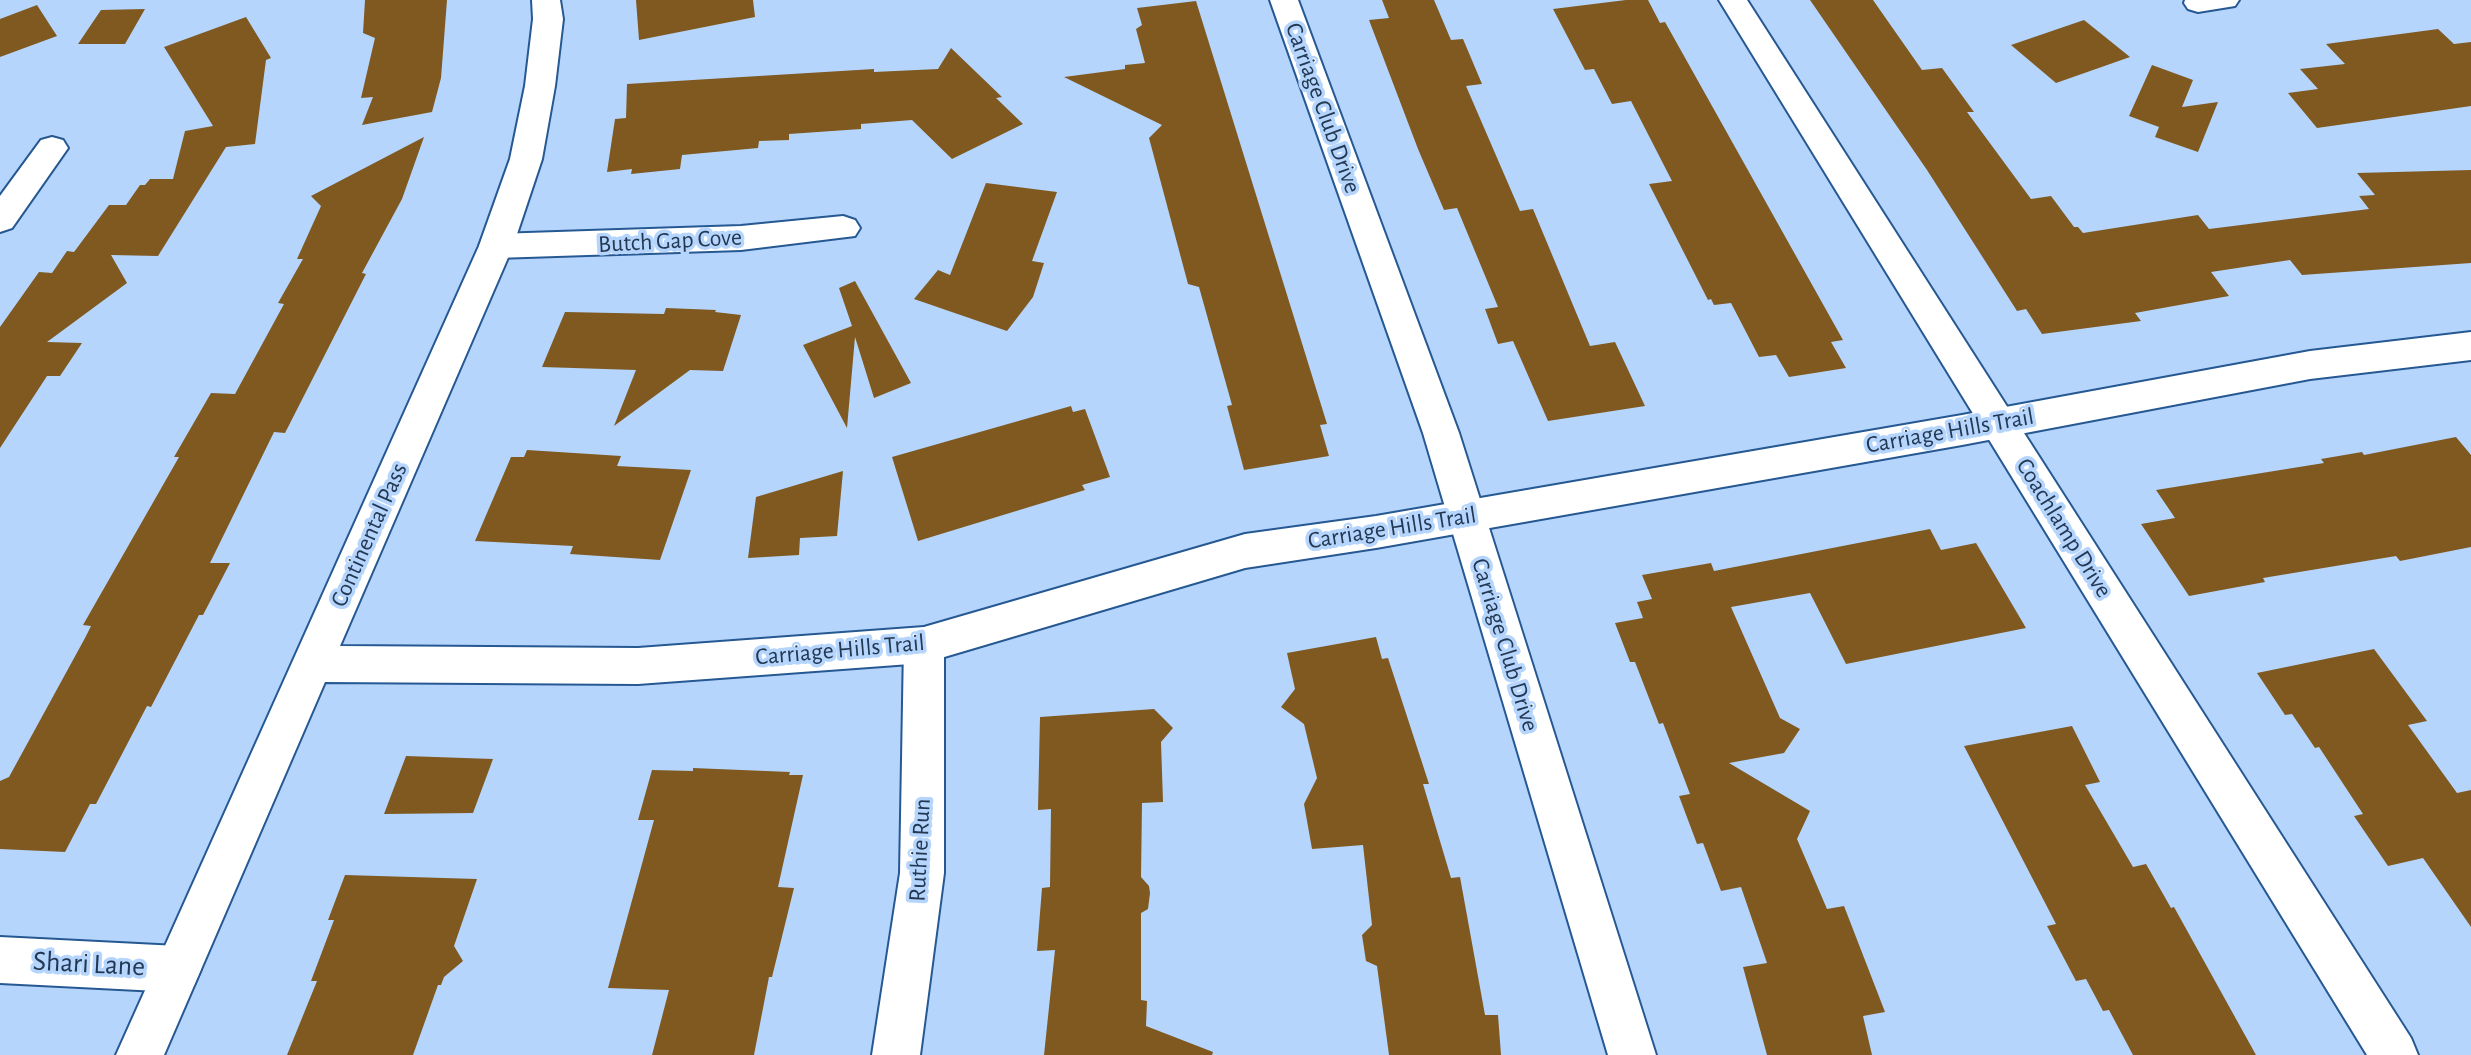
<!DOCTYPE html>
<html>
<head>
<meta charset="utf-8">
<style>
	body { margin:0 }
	canvas { display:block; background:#b5d5fd }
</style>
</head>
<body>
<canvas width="2471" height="1055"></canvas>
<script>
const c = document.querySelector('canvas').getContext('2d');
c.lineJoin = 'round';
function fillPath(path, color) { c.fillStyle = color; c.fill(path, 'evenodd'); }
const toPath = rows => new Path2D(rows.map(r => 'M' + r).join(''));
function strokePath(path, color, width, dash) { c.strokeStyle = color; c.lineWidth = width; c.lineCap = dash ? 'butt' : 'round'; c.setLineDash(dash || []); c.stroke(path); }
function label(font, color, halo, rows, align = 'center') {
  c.font = font + ' "Alegreya Sans",sans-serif'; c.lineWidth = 7; c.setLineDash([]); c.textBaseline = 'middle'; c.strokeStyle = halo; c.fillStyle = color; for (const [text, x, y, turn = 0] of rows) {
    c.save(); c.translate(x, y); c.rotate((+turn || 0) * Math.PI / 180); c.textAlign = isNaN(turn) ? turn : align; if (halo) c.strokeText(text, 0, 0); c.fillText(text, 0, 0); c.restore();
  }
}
const building = toPath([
	[365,0,447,0,441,78,432,112,362,125,373,97,361,98,375,38,363,33],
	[636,0,753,0,755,17,639,40],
	[1382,0,1434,0,1451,40,1463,39,1482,84,1466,86,1520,211,1533,209,1590,346,1615,342,1645,406,1548,421,1513,341,1498,344,1485,309,1498,307,1457,208,1444,210,1418,149,1369,20,1389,18],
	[1626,0,1648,0,1660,23,1665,22,1843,340,1831,342,1846,368,1789,377,1776,355,1759,357,1731,303,1714,305,1711,299,1708,300,1649,184,1672,181,1631,101,1612,104,1594,69,1585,70,1553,9],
	[1810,0,1873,0,1922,70,1942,68,1974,112,1967,112,2031,199,2051,196,2074,227,2078,227,2083,233,2198,215,2209,229,2369,209,2359,196,2375,195,2357,173,2471,170,2471,263,2302,275,2290,260,2211,272,2229,296,2135,313,2141,321,2042,334,2026,309,2017,311,1927,170],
	[1196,1,1327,424,1320,425,1329,456,1244,470,1227,406,1232,405,1199,287,1188,284,1149,138,1162,125,1064,77,1125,69,1125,65,1145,63,1136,29,1142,25,1137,8],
	[37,5,57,36,0,57,0,19],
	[145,9,125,44,78,44,101,10],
	[246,17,271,58,266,60,255,144,226,147,158,256,111,255,127,283,47,342,82,343,60,376,47,376,0,448,0,327,39,272,52,273,67,251,74,252,109,205,126,205,140,185,145,185,150,179,173,179,185,131,213,126,164,47],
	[2084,20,2130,57,2056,83,2011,45],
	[2438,29,2454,44,2471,42,2471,106,2317,128,2288,93,2318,89,2300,69,2345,64,2326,44],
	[951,48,1002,97,996,98,1023,124,952,159,912,120,861,124,861,129,789,134,789,140,759,141,758,148,682,155,680,169,631,174,632,169,607,172,615,119,626,118,627,84,874,69,874,72,938,69],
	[2152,65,2193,80,2182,107,2218,102,2198,152,2155,137,2159,127,2129,116],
	[424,137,402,199,362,273,366,274,285,433,274,432,210,563,230,563,203,615,199,615,151,707,147,706,96,804,90,804,65,852,0,849,0,781,9,777,85,638,91,626,83,625,179,457,174,457,211,393,235,394,284,304,278,303,303,259,297,259,321,206,311,196],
	[986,183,1057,192,1032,261,1044,263,1033,297,1007,331,914,299,938,270,950,275],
	[855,281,911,383,874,398,855,337,847,428,803,345,852,326,839,288],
	[666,308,716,310,715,312,741,315,723,371,690,370,614,426,636,370,542,367,565,312,664,314],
	[1071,406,1073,412,1085,409,1110,477,1082,485,1085,490,918,541,892,457],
	[2456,437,2471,455,2471,547,2400,561,2396,556,2263,578,2265,582,2189,596,2141,524,2175,518,2156,490,2324,463,2321,459,2362,452,2364,455],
	[527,450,621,456,617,466,691,470,660,560,570,554,573,546,475,541,511,457,524,457],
	[843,471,837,536,800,538,799,555,748,558,756,497],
	[1930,529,1941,550,1976,543,2026,628,1846,664,1810,593,1731,607,1780,718,1800,729,1784,753,1729,763,1810,811,1797,839,1827,909,1844,906,1885,1012,1863,1016,1872,1055,1767,1055,1743,967,1767,963,1741,887,1721,891,1703,843,1697,844,1679,796,1690,794,1663,723,1659,724,1635,662,1630,662,1615,623,1643,618,1637,602,1652,599,1642,575,1711,563,1714,571],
	[1376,637,1382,659,1388,658,1429,784,1423,784,1451,878,1460,877,1485,1015,1498,1015,1501,1055,1389,1055,1377,966,1366,961,1362,935,1372,925,1363,845,1312,849,1304,804,1317,778,1304,724,1281,707,1295,689,1287,653],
	[2374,649,2427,721,2408,725,2457,793,2471,790,2471,927,2423,858,2388,866,2354,816,2363,814,2319,747,2315,748,2292,714,2285,715,2257,673],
	[1154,709,1173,728,1161,742,1163,802,1142,803,1141,877,1149,886,1150,893,1148,909,1141,913,1141,1000,1147,1001,1146,1026,1213,1052,1212,1055,1044,1055,1055,950,1037,951,1042,888,1050,887,1051,809,1038,810,1040,717],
	[2072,726,2100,782,2085,785,2133,867,2146,864,2171,908,2174,907,2256,1055,2133,1055,2109,1010,2103,1011,2086,979,2076,981,2047,926,2056,924,1964,746],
	[406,756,493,759,473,813,384,814],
	[693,768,790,772,789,775,803,775,778,887,794,888,772,977,769,977,754,1055,652,1055,669,990,608,988,654,820,638,820,652,770,693,771],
	[345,875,477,879,454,946,463,961,444,977,441,985,438,985,413,1055,287,1055,317,981,311,981,334,920,328,920]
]);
const minor = toPath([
	[1270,0,1298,0,1459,433,1656,1055,1608,1055,1423,433,1270,0],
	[1719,0,1747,0,2411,1038,2418,1055,2367,1055,1719,0],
	[2185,0,2239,0,2235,6,2198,12,2188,9,2184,3,2185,0],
	[52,137,63,140,68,148,12,228,0,232,0,196,41,140,52,137],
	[843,216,855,220,860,228,855,236,741,250,496,258,484,255,479,246,484,237,496,234,741,226,843,216],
	[924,627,938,632,944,645,944,873,920,1055,872,1055,900,873,904,645,910,632,924,627],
	[0,937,178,946,194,953,201,969,194,985,178,992,0,983,0,937]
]);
const tertiary = toPath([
	[532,0,560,0,563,19,555,86,542,159,513,246,340,646,638,648,924,627,1245,534,1376,516,1962,415,2310,351,2471,332,2471,360,2310,379,1962,445,1376,548,1245,568,924,663,638,684,325,682,164,1055,116,1055,479,246,510,159,525,86,533,19,532,0]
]);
const streetNames = [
	["Carriage Club Drive",1323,108,70],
	["Butch Gap Cove",670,241,-3],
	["Carriage Hills Trail",1950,431,-10],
	["Carriage Hills Trail",1392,528,-9],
	["Coachlamp Drive",2064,528,58],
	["Continental Pass",369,535,-66],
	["Carriage Club Drive",1505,645,73],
	["Carriage Hills Trail",840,650,-5],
	["Ruthie Run",920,850,-87]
];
const nearStreetnames = [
	["Shari Lane",89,964,3]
];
fillPath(building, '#7f5920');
strokePath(minor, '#265892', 4);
strokePath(tertiary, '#265892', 4);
fillPath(minor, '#fff');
fillPath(tertiary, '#fff');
label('24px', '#233853', '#b5d5fd', streetNames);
label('28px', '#233853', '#b5d5fd', nearStreetnames);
</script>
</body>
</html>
